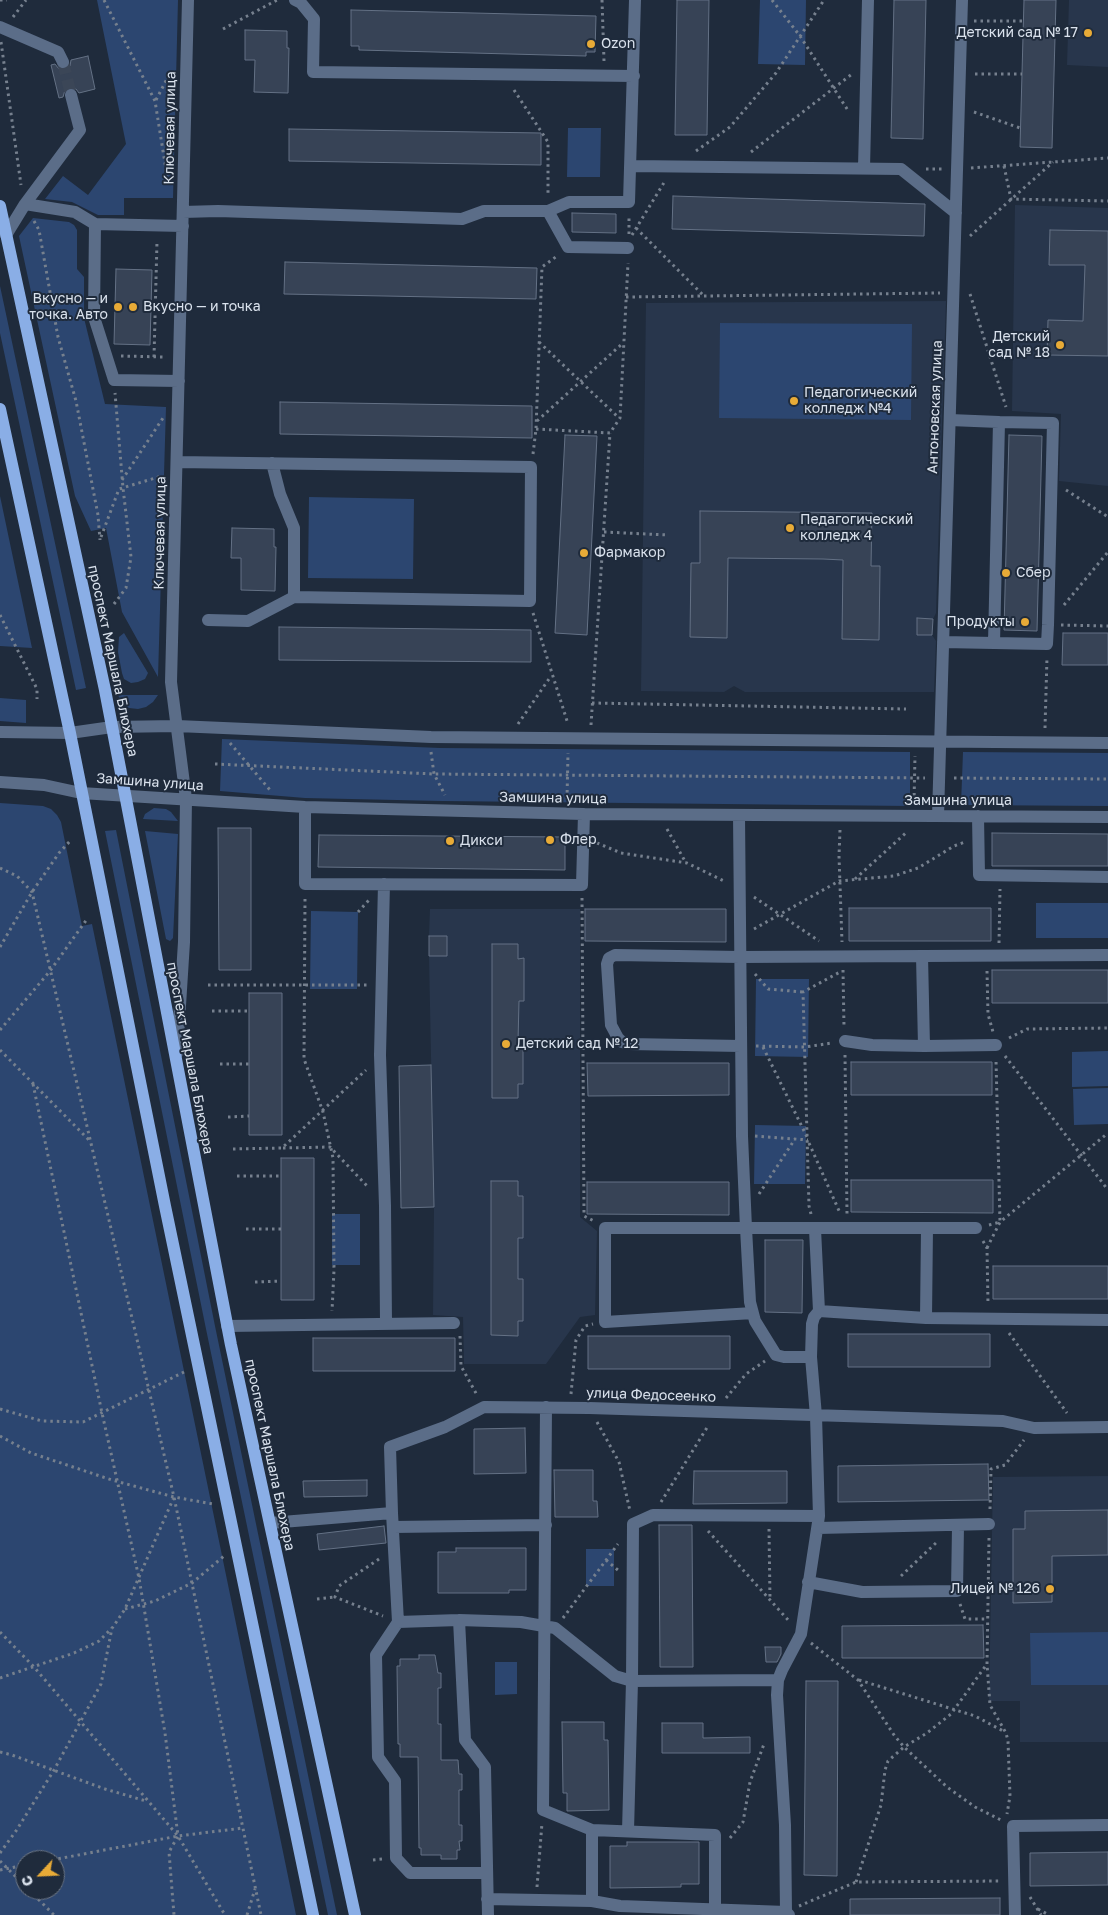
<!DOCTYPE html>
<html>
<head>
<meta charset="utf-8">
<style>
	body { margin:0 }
	#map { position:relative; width:1108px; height:1915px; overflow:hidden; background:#1f2b3c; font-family:"Golos Text",sans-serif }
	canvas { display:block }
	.north { position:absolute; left:15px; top:1850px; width:50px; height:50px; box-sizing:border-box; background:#1f2b3c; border:1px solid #6a7483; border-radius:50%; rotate:245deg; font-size:14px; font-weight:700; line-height:20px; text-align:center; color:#dae2ed }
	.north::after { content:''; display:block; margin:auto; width:18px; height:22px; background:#e8ab37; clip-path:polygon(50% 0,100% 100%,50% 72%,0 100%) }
</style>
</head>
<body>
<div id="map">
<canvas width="1108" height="1915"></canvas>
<div class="north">С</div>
</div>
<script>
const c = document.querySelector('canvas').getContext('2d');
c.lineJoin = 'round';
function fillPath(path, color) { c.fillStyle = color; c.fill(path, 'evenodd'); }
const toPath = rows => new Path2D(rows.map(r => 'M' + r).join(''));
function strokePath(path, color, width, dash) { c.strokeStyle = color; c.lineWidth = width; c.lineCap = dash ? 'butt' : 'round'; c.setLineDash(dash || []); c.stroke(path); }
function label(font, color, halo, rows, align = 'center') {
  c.font = font + ' "Golos Text",sans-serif'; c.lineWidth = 4; c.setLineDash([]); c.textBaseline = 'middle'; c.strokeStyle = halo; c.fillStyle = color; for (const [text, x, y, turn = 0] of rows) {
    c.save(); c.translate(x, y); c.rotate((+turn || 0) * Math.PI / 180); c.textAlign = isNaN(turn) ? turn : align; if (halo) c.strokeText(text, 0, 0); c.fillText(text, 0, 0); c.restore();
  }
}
const built = toPath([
	[1069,0,1108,0,1108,67,1067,65],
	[1015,205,1108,208,1108,486,1059,481,1061,414,1012,411],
	[946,301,936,613,933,619,917,618,917,634,932,635,936,641,934,692,745,692,734,686,724,692,641,691,646,303],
	[430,909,580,909,580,1217,597,1231,595,1315,580,1317,546,1364,464,1364,463,1317,433,1315,434,1207,429,956,447,955,446,936,429,936],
	[1108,1476,1108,1742,1020,1742,1020,1701,989,1701,993,1477]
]);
const green = toPath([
	[97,0,178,0,173,198,124,198,124,215,98,215,72,202,45,199,63,176,88,195,126,144],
	[760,0,806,0,805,65,758,64],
	[568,128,601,128,600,177,567,177],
	[33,218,69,222,74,225,77,230,77,269,84,277,84,318,105,404,166,407,158,677,122,612,106,528,91,531,75,496,19,236],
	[0,286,86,688,76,690,0,333],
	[720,323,912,324,911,420,719,418],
	[0,496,32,648,0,646],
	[309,497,414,499,413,579,308,578],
	[124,633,148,673,145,679,138,682,131,683,124,679,122,673,118,652,119,637],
	[118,695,158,695,153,702,146,707,138,709,129,708,122,704],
	[0,698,26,700,26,723,0,721],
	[222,739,440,748,910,752,910,806,442,801,305,798,220,791],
	[963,752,1108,753,1108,806,961,805],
	[0,803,43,806,51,809,57,815,61,822,82,926,92,924,296,1915,0,1915],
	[25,1860,55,1860,55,1890,25,1890],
	[154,808,166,809,171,812,178,821,143,819,145,814],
	[116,830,215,1326,337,1915,328,1915,206,1329,105,831],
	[145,831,178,834,173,938,170,941,166,939],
	[1036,903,1108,903,1108,938,1036,938],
	[311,911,358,912,357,989,310,989],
	[756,979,809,979,808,1057,755,1056],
	[1108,1051,1108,1086,1072,1087,1072,1052],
	[1108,1088,1108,1124,1074,1125,1073,1089],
	[755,1125,806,1126,805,1184,754,1184],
	[332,1214,360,1214,360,1265,332,1265],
	[586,1549,614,1549,614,1586,586,1586],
	[1108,1632,1108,1685,1031,1685,1030,1633],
	[495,1662,517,1662,517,1694,495,1695]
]);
const building = toPath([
	[677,0,709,0,707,135,675,135,677,0],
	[894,0,926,0,923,139,891,138,894,0],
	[1024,0,1056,0,1052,148,1020,147,1024,0],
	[351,10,596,16,595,52,586,52,586,56,359,50,359,46,351,46,351,10],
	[245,30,287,31,287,48,289,48,288,93,254,92,255,60,245,60,245,30],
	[88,56,95,89,79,93,76,89,69,87,65,90,63,97,59,98,51,65,55,64,59,69,66,69,70,66,71,60,88,56],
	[289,129,541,133,541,165,289,161,289,129],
	[673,196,925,204,924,236,672,229,673,196],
	[572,213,616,214,616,233,572,232,572,213],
	[1050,230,1108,231,1108,356,1047,355,1048,320,1083,321,1085,265,1049,265,1050,230],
	[285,262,537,268,536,299,284,294,285,262],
	[116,269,152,270,150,345,114,344,116,269],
	[280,402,532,406,532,438,280,434,280,402],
	[565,435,597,436,587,635,555,633,565,435],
	[1009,435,1042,436,1037,631,1004,630,1009,435],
	[700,511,872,513,871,566,880,566,879,640,842,639,843,560,823,559,728,558,727,638,690,637,691,563,700,563,700,511],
	[232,528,274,529,274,547,276,547,275,591,241,590,241,558,231,558,232,528],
	[917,618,933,619,932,635,917,635,917,618],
	[279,627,531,630,531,662,279,660,279,627],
	[1063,633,1108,633,1108,665,1062,665,1063,633],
	[218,828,251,828,251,970,219,970,218,828],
	[992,833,1108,834,1108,866,992,866,992,833],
	[319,835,565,837,565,870,318,867,319,835],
	[849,908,991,908,991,941,849,941,849,908],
	[585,909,726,909,726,942,585,941,585,909],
	[429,936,447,936,447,956,429,956,429,936],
	[492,944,518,944,518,959,524,958,524,1001,519,1001,518,1042,523,1042,523,1084,518,1084,518,1098,492,1098,492,944],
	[992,970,1108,970,1108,1003,992,1003,992,970],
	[249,993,282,993,282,1135,249,1135,249,993],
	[851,1062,992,1062,992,1095,851,1095,851,1062],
	[587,1063,729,1063,729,1095,588,1096,587,1063],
	[431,1065,434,1207,401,1208,399,1066,431,1065],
	[281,1158,314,1158,314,1300,281,1300,281,1158],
	[851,1180,993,1180,993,1213,851,1212,851,1180],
	[491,1181,518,1181,518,1196,523,1196,523,1238,518,1238,518,1279,523,1279,523,1321,518,1321,518,1336,491,1335,491,1181],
	[587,1182,729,1182,729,1215,587,1214,587,1182],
	[765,1240,803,1240,802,1313,765,1312,765,1240],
	[993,1266,1108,1266,1108,1299,993,1299,993,1266],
	[848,1334,990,1334,990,1367,848,1367,848,1334],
	[588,1336,730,1336,730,1369,588,1369,588,1336],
	[313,1338,455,1338,455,1371,313,1371,313,1338],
	[525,1428,526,1473,474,1474,474,1429,525,1428],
	[988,1464,989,1500,838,1502,838,1466,988,1464],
	[554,1470,593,1470,593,1501,597,1501,598,1517,555,1517,554,1470],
	[694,1471,787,1471,787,1503,693,1504,694,1471],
	[367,1480,367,1496,304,1497,303,1481,367,1480],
	[1108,1510,1108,1555,1052,1556,1052,1602,1013,1603,1013,1529,1025,1529,1025,1511,1108,1510],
	[659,1525,692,1525,693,1667,660,1667,659,1525],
	[384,1526,386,1543,319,1550,317,1534,384,1526],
	[456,1548,526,1548,526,1590,509,1590,509,1593,438,1593,438,1552,456,1552,456,1548],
	[983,1625,984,1658,842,1658,842,1626,983,1625],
	[765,1647,781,1647,781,1654,777,1662,766,1662,765,1647],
	[419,1655,435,1655,438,1673,441,1673,441,1688,438,1688,438,1724,441,1724,441,1760,458,1760,459,1774,462,1774,462,1790,459,1790,459,1825,462,1825,462,1841,459,1841,460,1850,457,1850,457,1859,441,1859,441,1855,421,1855,421,1848,419,1848,418,1757,400,1757,400,1744,398,1744,397,1666,400,1666,400,1659,419,1659,419,1655],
	[806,1681,838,1681,837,1876,804,1875,806,1681],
	[562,1722,604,1722,604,1740,608,1740,609,1810,567,1811,567,1793,563,1793,562,1722],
	[662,1723,703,1723,703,1738,750,1737,750,1753,662,1753,662,1723],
	[627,1842,699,1842,699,1884,681,1884,681,1887,610,1888,610,1846,627,1846,627,1842],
	[1108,1852,1108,1885,1030,1886,1030,1853,1108,1852],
	[1000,1898,1000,1915,850,1915,850,1899,1000,1898]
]);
const minorTunnel = toPath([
	[63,62,71,95]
]);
const path = toPath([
	[0,0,7,0],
	[104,0,155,101,167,176],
	[602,0,604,61],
	[772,0,800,36,849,112],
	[13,17,26,0],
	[974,21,1024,21],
	[223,29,277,0],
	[1,42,21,185],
	[975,74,1022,74],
	[514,90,548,142,548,196],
	[156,100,170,73],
	[974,112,1020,128],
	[696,151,730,127,776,73,824,0],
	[751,152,852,74],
	[1004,166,1011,199,1108,201],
	[971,168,1108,158],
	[926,169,942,169],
	[34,221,39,230,58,337,76,401,98,515,100,540],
	[636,228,704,296],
	[629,234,629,216],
	[632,235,665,181],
	[970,236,1053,162],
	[970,294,1006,407],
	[626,297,940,293],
	[539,342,619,418],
	[121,356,165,357],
	[154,357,157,241],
	[537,421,623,343],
	[536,429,610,433,620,418,628,263],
	[533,454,536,429,542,267,557,256],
	[122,480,163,418],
	[1066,490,1108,517],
	[604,532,668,535],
	[101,537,119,489,162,476],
	[114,604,126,588,131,557,123,488,115,393],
	[1064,605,1108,552],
	[533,613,568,724],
	[0,615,37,689,37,699],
	[1061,625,1108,626],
	[592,703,906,709],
	[518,724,551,676],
	[591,725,610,433],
	[1045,728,1047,657],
	[230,743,270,790],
	[431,752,434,774,445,795],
	[215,764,434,774,925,778],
	[954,778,1108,779],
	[567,799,568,753],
	[914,802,915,756],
	[667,829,686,863],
	[840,830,839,856,842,942],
	[597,843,621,853,687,863,724,881],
	[0,868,17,876,32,892,174,1497,261,1915],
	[855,879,908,831],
	[754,897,819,941],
	[582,898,584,1216,594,1221],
	[305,899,304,1059,323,1112,333,1158,334,1270,332,1311],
	[358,912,369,900],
	[754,929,839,881,894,876,918,868,954,846,965,842],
	[999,943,1000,889],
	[0,947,32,892,59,853,71,840],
	[843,970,844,1027],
	[987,971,988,1014,993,1032],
	[755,974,768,989,803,992],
	[208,985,367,985],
	[212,1011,249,1011],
	[0,1030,50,971,87,919],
	[1009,1038,1027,1029,1108,1028],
	[756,1046,805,1047,832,1043],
	[763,1047,807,1137],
	[0,1050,89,1140],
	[845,1055,847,1214],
	[1005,1056,1108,1190],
	[220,1064,249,1064],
	[33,1084,102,1413,139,1578,165,1733,178,1836,169,1852,174,1915],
	[228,1117,249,1116],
	[755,1136,808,1140],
	[809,1143,840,1213],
	[283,1148,330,1147,369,1188],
	[233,1149,282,1148,366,1070],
	[237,1176,281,1176],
	[759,1194,795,1139],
	[811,1214,809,1206,803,992,840,972],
	[989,1225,1000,1222,996,1060],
	[246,1229,281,1229],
	[983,1241,987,1248,988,1304],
	[987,1248,1000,1222,1108,1133],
	[255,1282,281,1281],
	[1009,1333,1067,1413],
	[460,1336,461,1366,477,1395],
	[571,1394,576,1340,585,1326,593,1324],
	[726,1398,746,1374,765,1361],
	[0,1409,42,1421,83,1422,184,1372],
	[597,1422,619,1462,630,1511],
	[0,1436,31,1453,112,1480,174,1497,213,1504],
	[661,1502,708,1426],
	[990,1509,991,1469,1005,1465,1024,1440],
	[769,1529,770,1600],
	[708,1531,789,1621],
	[989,1538,987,1664,990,1705,1006,1733,1008,1741,1010,1796,1007,1814],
	[379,1559,339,1586,335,1597,383,1616],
	[606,1560,619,1571],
	[901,1576,938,1541],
	[317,1599,335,1597],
	[960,1604,965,1619,987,1619],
	[125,1609,155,1601,192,1583,224,1556],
	[563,1618,618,1544],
	[0,1632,34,1667,178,1836,225,1915],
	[811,1643,858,1680,894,1735,904,1747,947,1787,975,1807,1001,1820],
	[0,1678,74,1653,99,1641,113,1627,125,1609,174,1497],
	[859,1680,975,1716,1005,1732],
	[0,1752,12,1755,105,1789,146,1801],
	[730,1838,743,1822,750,1782,764,1744],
	[0,1853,16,1831,54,1770,101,1684,112,1628],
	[52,1860,178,1836,243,1828],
	[373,1860,383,1859],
	[0,1861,25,1886],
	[0,1870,25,1865],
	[856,1882,881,1805,885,1770,888,1761,904,1747,927,1733,951,1714,987,1664],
	[537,1887,542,1823],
	[29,1890,54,1915],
	[1030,1897,1041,1915],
	[799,1906,856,1882,1001,1881],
	[1038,1909,1049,1915],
	[247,1915,255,1889]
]);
const minor = toPath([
	[295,0,301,3,314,19,313,72,634,76],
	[0,27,58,52,63,62],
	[631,166,901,169,956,213],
	[864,168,868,0],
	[25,204,75,212,95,224],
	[548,211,568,247,628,248],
	[183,212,218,211,462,219,484,211,548,211,569,202,629,202,635,0],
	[6,235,25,204,80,130,71,95],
	[179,381,114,380,94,317,95,224,183,226],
	[177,462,531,467,530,601,294,597],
	[208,620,248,621,294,597,294,528,280,494,272,463],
	[943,642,994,643,999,422,950,420],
	[994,643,1047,644,1048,625,1053,423,999,422],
	[0,732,70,733,112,727,177,726,431,737,1108,743],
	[0,782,44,785,81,793,305,807,584,814,1108,817],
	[305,807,305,884,582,885,584,814],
	[739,815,742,1136,746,1228,976,1228],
	[938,816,962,0],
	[978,816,979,875,1108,877],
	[384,884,380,1055,385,1206,386,1323],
	[845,1041,872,1045,924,1046,922,956],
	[741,1046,629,1044,622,1042,618,1038,611,1025,607,964,609,958,615,955,740,957,1108,955],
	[924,1046,996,1045],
	[177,1053,184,942,186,799,171,682,188,0],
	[819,1311,926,1318,1108,1320],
	[753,1313,605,1322,605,1228,746,1228,750,1302,755,1321,776,1355,784,1357,811,1357],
	[926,1318,927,1228],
	[227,1326,454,1323],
	[546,1407,543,1810,592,1830,592,1901,620,1906,786,1912],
	[392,1513,398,1622,376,1655,378,1757,395,1781,396,1858,410,1873,486,1873],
	[270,1523,392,1513,390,1447,445,1427,484,1407,589,1408,1003,1421,1034,1428,1108,1427],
	[393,1527,546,1525],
	[818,1528,989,1524],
	[808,1582,862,1592,957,1591,958,1526],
	[459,1620,465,1740,485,1767,488,1915],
	[398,1622,459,1620,521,1622,555,1628,615,1676,632,1681,778,1680],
	[592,1830,715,1835,715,1910],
	[628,1831,632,1681,633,1524,653,1515,819,1516],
	[487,1899,592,1901],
	[789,1915,786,1912,785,1825,777,1695,778,1680,782,1670,801,1634,819,1516,816,1416,811,1357,812,1324,814,1317,819,1311,815,1229],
	[1015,1915,1013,1826,1108,1825]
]);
const major = toPath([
	[0,206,105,690,231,1345,355,1915],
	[0,409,70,733,165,1206,313,1915]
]);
const markers = [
	[1088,33,5,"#e8ab37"],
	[591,44,5,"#e8ab37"],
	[118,307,5,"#e8ab37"],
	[133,307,5,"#e8ab37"],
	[1060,345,5,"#e8ab37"],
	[794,401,5,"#e8ab37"],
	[790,528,5,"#e8ab37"],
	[584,553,5,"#e8ab37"],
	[1006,573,5,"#e8ab37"],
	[1025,622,5,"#e8ab37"],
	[550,840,5,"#e8ab37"],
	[450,841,5,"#e8ab37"],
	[506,1044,5,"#e8ab37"],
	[1050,1589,5,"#e8ab37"]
];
const poiNames = [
	["Детский сад № 17",1078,33,"right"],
	["Ozon",601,44],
	["Вкусно — и",108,299,"right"],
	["точка. Авто",108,315,"right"],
	["Вкусно — и точка",143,307],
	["Детский",1050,337,"right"],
	["сад № 18",1050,353,"right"],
	["Педагогический",804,393],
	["колледж №4",804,409],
	["Педагогический",800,520],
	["колледж 4",800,536],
	["Фармакор",594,553],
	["Сбер",1016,573],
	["Продукты",1015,622,"right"],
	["Флер",560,840],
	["Дикси",460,841],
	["Детский сад № 12",516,1044],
	["Лицей № 126",1040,1589,"right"]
];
const streetNames = [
	["Ключевая улица",170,128,-89],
	["Антоновская улица",935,407,-88],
	["Ключевая улица",160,533,-89],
	["проспект Маршала Блюхера",113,661,78],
	["Замшина улица",150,782,4],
	["Замшина улица",553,798,1],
	["Замшина улица",958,801],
	["проспект Маршала Блюхера",190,1058,79],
	["улица Федосеенко",651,1395,2],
	["проспект Маршала Блюхера",270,1455,78]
];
fillPath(built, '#28364c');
fillPath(green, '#2c4670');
fillPath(building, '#374356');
strokePath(building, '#647185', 1);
strokePath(minorTunnel, '#3b4657', 12, [12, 6]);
strokePath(path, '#76808e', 3, [2.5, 4]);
strokePath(minor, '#5b6d88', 12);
strokePath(major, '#8aaee6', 12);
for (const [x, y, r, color] of markers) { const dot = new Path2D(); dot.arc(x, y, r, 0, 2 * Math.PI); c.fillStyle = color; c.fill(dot); strokePath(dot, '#1f2b3c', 2); }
label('14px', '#dae2ed', '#1f2b3c', poiNames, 'left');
label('14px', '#dae2ed', '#1f2b3c', streetNames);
</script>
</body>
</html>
